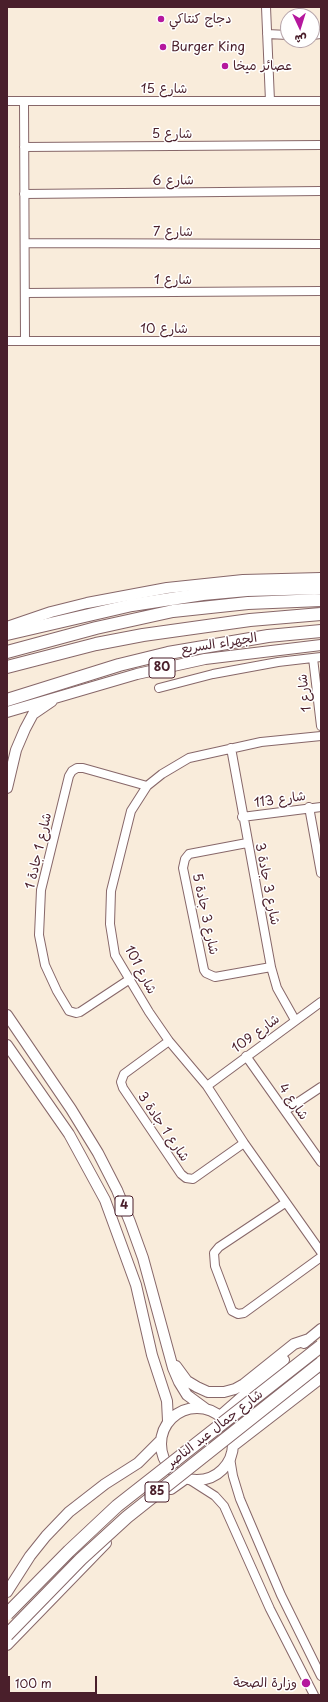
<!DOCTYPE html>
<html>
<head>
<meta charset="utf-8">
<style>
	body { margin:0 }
	#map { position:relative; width:328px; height:1702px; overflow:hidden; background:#f9ecdb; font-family:"Playpen Sans","Playpen Sans Arabic",sans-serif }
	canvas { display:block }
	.frame { position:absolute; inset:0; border:8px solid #4a1f2b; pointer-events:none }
	.north { position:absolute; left:280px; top:8px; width:40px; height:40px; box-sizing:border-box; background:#fff; border:1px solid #b7a5aa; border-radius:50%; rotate:176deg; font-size:11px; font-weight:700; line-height:16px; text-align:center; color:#4a1f2b }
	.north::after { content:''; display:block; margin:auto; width:14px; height:18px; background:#b5179e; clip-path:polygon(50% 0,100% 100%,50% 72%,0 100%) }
	.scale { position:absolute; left:8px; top:1676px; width:89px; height:18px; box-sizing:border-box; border:2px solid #4a1f2b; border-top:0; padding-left:5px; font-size:12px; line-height:14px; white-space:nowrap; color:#4a1f2b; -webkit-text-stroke:3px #fff; paint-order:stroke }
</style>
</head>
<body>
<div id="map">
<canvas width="328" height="1702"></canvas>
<div class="frame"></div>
<div class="north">ش</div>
<div class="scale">100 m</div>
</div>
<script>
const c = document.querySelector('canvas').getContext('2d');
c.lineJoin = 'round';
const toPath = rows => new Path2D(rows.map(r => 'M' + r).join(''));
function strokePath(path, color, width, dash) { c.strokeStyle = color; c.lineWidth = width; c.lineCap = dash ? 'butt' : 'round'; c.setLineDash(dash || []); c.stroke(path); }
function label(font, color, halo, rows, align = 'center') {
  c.font = font + ' "Playpen Sans","Playpen Sans Arabic",sans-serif'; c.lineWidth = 3; c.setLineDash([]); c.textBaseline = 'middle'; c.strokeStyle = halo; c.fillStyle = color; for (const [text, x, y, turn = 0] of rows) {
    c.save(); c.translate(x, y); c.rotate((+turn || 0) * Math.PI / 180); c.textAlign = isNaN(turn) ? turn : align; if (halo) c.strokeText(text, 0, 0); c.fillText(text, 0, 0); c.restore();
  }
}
const minor = toPath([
	[266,7,270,101],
	[267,34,288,35],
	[312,35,321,34],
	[7,101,321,101],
	[24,102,25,341],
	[24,147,321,145],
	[24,194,321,191],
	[25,243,321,244],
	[25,293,321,291],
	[7,341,321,341],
	[313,658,321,726],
	[159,688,213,674,278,662,321,657],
	[321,736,261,742,189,758,162,774,147,786,131,811,111,891,110,924,115,955,149,1012,169,1041,207,1086,244,1143,321,1252],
	[231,748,271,967,277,988,295,1020],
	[309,807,321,873],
	[242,817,321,807],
	[247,843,189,854,185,859,183,868,204,970,206,973,215,977,271,967],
	[130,979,80,1012,76,1013,69,1011,57,991,45,965,39,935,41,890,69,776,72,771,77,768,83,768,147,786],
	[169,1041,124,1074,121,1082,123,1088,181,1174,186,1178,193,1179,244,1143],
	[246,1056,321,1162],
	[207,1086,321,1002],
	[285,1111,321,1087],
	[285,1203,219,1247,214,1253,215,1266,232,1311,238,1314,244,1313,321,1257],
	[230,1458,233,1476,240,1499,281,1595,321,1676],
	[190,1480,215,1496,224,1506,270,1609,314,1695]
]);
const major = toPath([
	[7,627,51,612,87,603,167,588,243,580,321,578],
	[7,712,137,674,205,659,321,645],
	[7,788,16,750,25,729,33,714,52,701],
	[7,1015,71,1109,98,1153,117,1190,130,1222,143,1258,173,1368,179,1382,187,1395,206,1409],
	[7,1045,69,1134,105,1200,136,1285,152,1355,167,1401,168,1421],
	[304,1343,321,1329],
	[176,1366,187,1381,197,1387,208,1392,224,1392,235,1389,244,1384,294,1344,309,1339],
	'161 1444a36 36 0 1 1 72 0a36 36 0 1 1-72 0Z',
	[220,1416,284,1360],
	[233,1446,321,1378],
	[171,1489,185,1479],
	[7,1592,30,1556,46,1536,69,1512,105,1484,138,1463,161,1440],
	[7,1645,106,1543]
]);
const highway = toPath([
	[7,634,132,605,203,594,247,590,321,588],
	[7,652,96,628,173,611,248,603,321,600],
	[7,667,96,644,143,635,250,620,321,614],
	[7,700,119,665,168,653,268,636,321,631]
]);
const highwayBridge = toPath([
	[7,1614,69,1551,117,1506,321,1346],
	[7,1635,81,1559,127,1517,321,1363]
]);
const markers = [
	[161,19,4,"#b5179e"],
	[163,47,4,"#b5179e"],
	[225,66,4,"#b5179e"],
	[306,1683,5,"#b5179e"]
];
const shields = [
	[162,668,26],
	[124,1206,18],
	[157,1492,24]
];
const shieldNames = [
	["80",162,668],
	["4",124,1206],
	["85",157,1492]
];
const poiNames = [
	["دجاج كنتاكي",169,19],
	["Burger King",171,47],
	["عصائر ميخا",233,66],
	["وزارة الصحة",297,1683,"right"]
];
const streetNames = [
	["شارع 15",164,89],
	["شارع 5",172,134],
	["شارع 6",173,181,-1],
	["شارع 7",173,232],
	["شارع 1",173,280],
	["شارع 10",164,329],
	["الجهراء السريع",219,644,-9],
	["شارع 1",305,693,-97],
	["شارع 113",280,800,-8],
	["شارع 1 جادة 1",39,851,-77],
	["شارع 3 جادة 3",267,884,79],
	["شارع 3 جادة 5",205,914,78],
	["شارع 101",140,970,62],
	["شارع 109",256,1034,-36],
	["شارع 4",293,1102,55],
	["شارع 1 جادة 3",163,1127,56],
	["شارع جمال عبد الناصر",215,1429,-38]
];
strokePath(minor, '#876769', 10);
strokePath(major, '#876769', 12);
strokePath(highway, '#876769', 14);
strokePath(minor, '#fff', 8);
strokePath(major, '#fff', 10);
strokePath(highway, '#fff', 12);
strokePath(highwayBridge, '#876769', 14, []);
strokePath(highwayBridge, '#fff', 12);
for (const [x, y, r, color] of markers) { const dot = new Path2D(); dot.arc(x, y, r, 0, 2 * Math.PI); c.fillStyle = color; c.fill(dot); strokePath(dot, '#fff', 1.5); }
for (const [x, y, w] of shields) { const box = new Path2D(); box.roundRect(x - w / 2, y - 10, w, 20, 3); c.fillStyle = '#fff'; c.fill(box); strokePath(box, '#4a1f2b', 1); }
label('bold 12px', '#4a1f2b', null, shieldNames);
label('13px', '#4a1f2b', '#fff', poiNames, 'left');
label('13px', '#4a1f2b', '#fff', streetNames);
</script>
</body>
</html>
